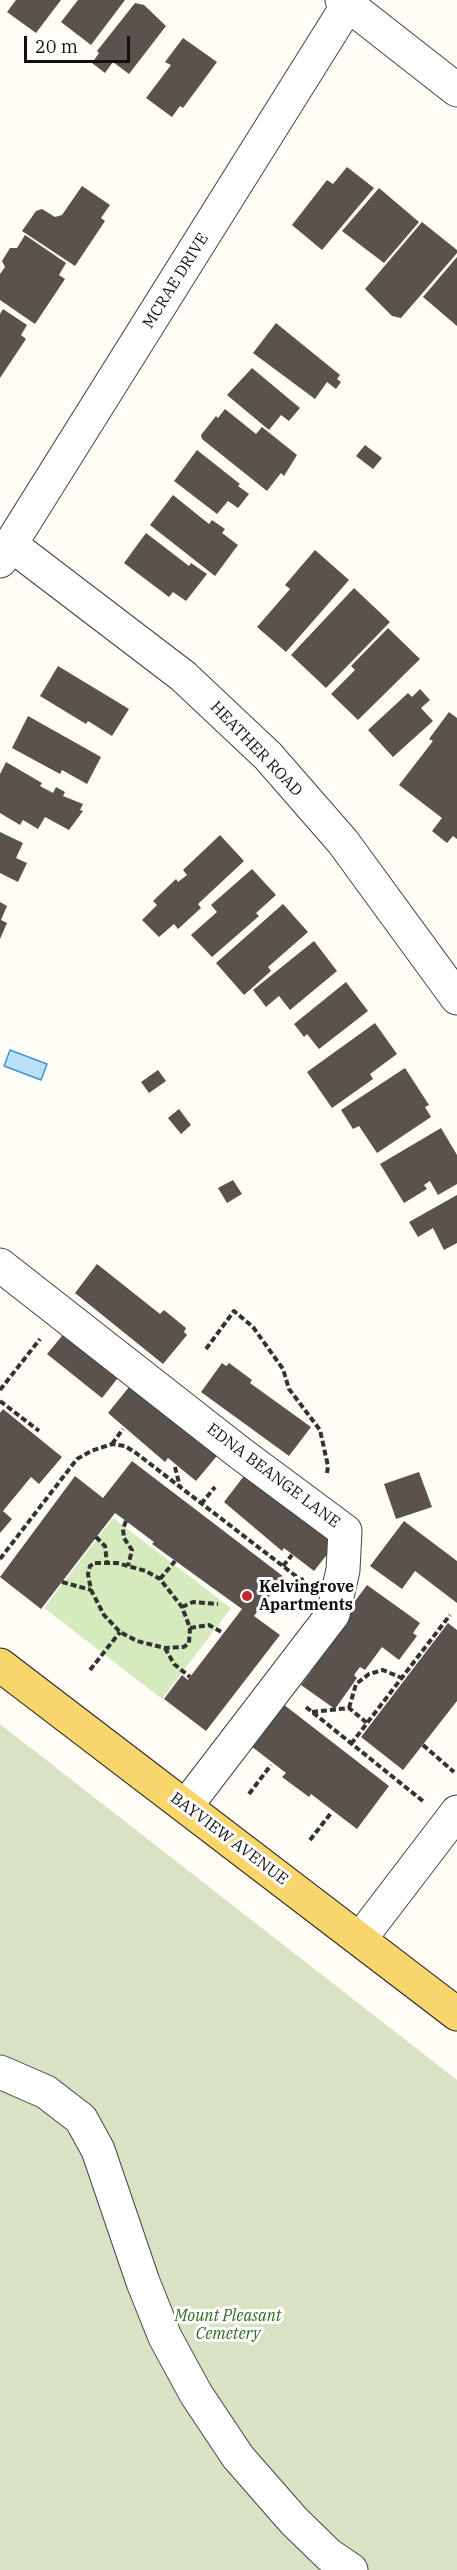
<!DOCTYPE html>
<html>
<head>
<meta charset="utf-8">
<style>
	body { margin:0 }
	#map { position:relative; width:457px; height:2570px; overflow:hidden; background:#fffdf5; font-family:"IBM Plex Serif",serif }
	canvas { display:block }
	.scale { position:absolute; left:24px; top:36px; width:106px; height:27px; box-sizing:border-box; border:3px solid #111; border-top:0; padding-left:8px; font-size:18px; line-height:21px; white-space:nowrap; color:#111; -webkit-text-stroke:4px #fff; paint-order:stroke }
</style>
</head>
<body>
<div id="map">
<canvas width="457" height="2570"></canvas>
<div class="scale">20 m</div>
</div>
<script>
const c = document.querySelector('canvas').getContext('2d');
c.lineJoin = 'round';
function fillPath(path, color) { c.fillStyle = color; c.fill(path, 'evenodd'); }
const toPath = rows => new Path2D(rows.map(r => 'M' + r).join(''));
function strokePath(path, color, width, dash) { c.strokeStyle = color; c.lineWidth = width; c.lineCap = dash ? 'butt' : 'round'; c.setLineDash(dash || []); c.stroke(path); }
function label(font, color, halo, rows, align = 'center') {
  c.font = font + ' "IBM Plex Serif",serif'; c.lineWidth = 6; c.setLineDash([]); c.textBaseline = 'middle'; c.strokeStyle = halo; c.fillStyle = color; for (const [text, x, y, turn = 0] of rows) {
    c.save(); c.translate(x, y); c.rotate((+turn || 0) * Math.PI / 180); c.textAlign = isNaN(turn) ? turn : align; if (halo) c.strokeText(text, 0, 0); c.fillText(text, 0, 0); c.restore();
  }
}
const green = toPath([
	[113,1518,231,1608,162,1699,44,1608]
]);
const cemetery = toPath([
	[0,1724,457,2080,457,2570,0,2570]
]);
const water = toPath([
	[10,1050,47,1064,41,1080,4,1066,10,1050]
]);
const building = toPath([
	[16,0,61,0,36,33,7,12],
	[78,0,125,0,91,45,61,22],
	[135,3,144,5,166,26,129,74,113,62,105,73,92,63,99,53,97,51],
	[183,38,217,62,183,108,180,106,172,117,146,98,171,65,165,62],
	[347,167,374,188,322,250,292,225,327,180,333,184],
	[82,186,110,205,101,218,105,221,75,266,22,231,36,211,42,209,55,217,62,215],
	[379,188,419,222,384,263,342,231],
	[422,222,457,250,457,253,401,318,392,316,365,289],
	[25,235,66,263,59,275,65,279,35,324,0,300,0,274,5,267,2,261,10,248,17,248],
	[457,257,457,326,423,297],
	[3,309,27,325,21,335,26,339,0,378,0,314],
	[276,323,340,375,337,379,341,382,336,389,327,382,315,399,253,353],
	[252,368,300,408,289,421,281,415,269,430,227,395],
	[225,409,256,434,262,427,297,455,284,476,281,473,267,491,202,439,201,435,216,416,218,418],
	[365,445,382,458,373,469,356,456],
	[197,450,240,484,238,486,249,494,238,508,228,501,217,514,174,481],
	[173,495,209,524,212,520,225,529,222,533,238,545,215,576,150,525],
	[146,533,189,566,191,563,207,574,186,601,173,592,169,597,124,563],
	[315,550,349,580,286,652,257,627,290,589,285,585],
	[354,588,390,622,326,688,291,655],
	[388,628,420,659,358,720,331,694,355,670,351,666],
	[58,666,129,709,112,736,88,721,86,724,40,696],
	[420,689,430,700,421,708,433,721,393,757,368,730,408,693,412,697],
	[449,712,457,718,457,839,453,836,447,843,432,831,442,818,399,785,433,741,429,739],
	[28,716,101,757,87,784,62,770,60,774,12,748],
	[6,762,42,783,40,786,53,793,56,787,65,792,63,796,83,804,80,810,83,811,69,830,45,817,38,829,23,820,20,825,0,813,0,774],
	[0,832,23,843,16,858,27,863,18,882,0,873],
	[220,835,244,861,198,904,201,908,178,929,174,924,159,937,142,920,157,905,153,901,176,879,178,882,187,875,183,870],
	[252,869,276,895,256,913,259,916,212,957,191,935,217,912,211,905],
	[0,902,7,906,1,920,7,923,0,939],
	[283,904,308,932,268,967,271,971,244,995,216,963],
	[314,941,337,971,290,1010,279,996,266,1007,253,990],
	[346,982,368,1011,319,1049,307,1034,304,1037,294,1024],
	[375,1023,397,1054,370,1074,373,1079,332,1108,307,1072],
	[405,1068,429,1105,425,1107,431,1117,377,1153,359,1126,353,1129,341,1110],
	[158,1070,166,1081,149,1093,141,1082],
	[179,1109,191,1125,181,1134,168,1118],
	[441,1128,457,1155,457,1184,438,1195,430,1181,424,1185,427,1189,404,1203,380,1164],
	[233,1180,242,1194,227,1203,218,1188],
	[457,1195,457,1243,444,1250,433,1228,418,1237,409,1222],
	[97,1264,160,1314,164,1310,186,1328,184,1332,187,1335,163,1364,75,1293],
	[66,1331,121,1374,102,1398,47,1354],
	[222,1363,226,1366,229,1363,252,1380,250,1383,311,1427,289,1456,201,1392],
	[133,1382,221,1451,196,1481,168,1458,165,1462,108,1413],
	[3,1409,62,1457,39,1484,31,1477,3,1511,12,1519,0,1533,0,1413],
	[132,1461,284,1577,254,1616,280,1635,206,1731,164,1699,182,1675,188,1680,190,1677,242,1609,152,1544,154,1542,126,1521,115,1513,41,1609,0,1577,75,1476,103,1498],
	[247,1472,337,1542,314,1571,284,1548,282,1551,224,1502],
	[419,1472,432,1507,396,1519,384,1484],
	[404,1521,457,1561,457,1603,415,1571,402,1589,370,1566],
	[367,1585,420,1623,413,1633,417,1636,399,1660,382,1647,365,1670,360,1667,354,1675,357,1678,335,1709,301,1685,349,1619,344,1616],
	[448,1623,457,1630,457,1701,403,1770,361,1737],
	[283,1704,389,1786,357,1829,311,1794,309,1797,282,1777,286,1773,251,1746]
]);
const path = toPath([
	[206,1349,234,1311,253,1327,283,1369,289,1389,320,1430,328,1466,327,1473],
	[0,1390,40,1339],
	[0,1401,39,1431],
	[112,1444,123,1429],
	[175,1467,180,1487],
	[201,1504,215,1487],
	[126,1521,123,1529,124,1538,132,1550,128,1566],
	[96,1537,105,1546,107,1563],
	[0,1559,77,1459,91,1451,112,1444,125,1446,136,1453,301,1580,306,1578],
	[95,1563,117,1563,146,1571,160,1579,182,1607,190,1628,189,1643,184,1647,165,1648,137,1641,120,1632,104,1615,91,1590,88,1574,90,1566,95,1563],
	[283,1566,292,1555],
	[160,1579,175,1561],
	[62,1582,91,1590],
	[182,1607,193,1602,218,1604],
	[190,1628,209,1625,223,1633],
	[165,1648,174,1664,190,1677],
	[90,1670,120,1632],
	[306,1707,424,1802],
	[349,1708,356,1684,369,1674,383,1670,402,1678],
	[312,1712,349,1708,367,1723],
	[351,1744,450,1615],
	[423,1745,454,1772],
	[249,1794,271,1765],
	[310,1840,331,1813]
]);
const minor = toPath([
	[342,0,457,90],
	[10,544,183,676,268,756,343,842,457,998],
	[0,561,351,0],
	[0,1265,240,1453,345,1531,343,1570,333,1614,186,1806],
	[360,1939,457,1812],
	[0,2072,46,2092,81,2119,98,2150,143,2282,165,2337,196,2394,238,2457,294,2521,329,2555,351,2570]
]);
const major = toPath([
	[0,1665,457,2014]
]);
const markers = [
	[247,1596,6,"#c4262e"]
];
const streetNames = [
	["MCRAE DRIVE",176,281,-58],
	["HEATHER ROAD",256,749,46],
	["EDNA BEANGE LANE",273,1476,37],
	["BAYVIEW AVENUE",229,1839,37]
];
const poiNames = [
	["Kelvingrove",259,1587],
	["Apartments",259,1605]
];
const parkNames = [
	["Mount Pleasant",228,2316],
	["Cemetery",228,2334]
];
fillPath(green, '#d5ebbd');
fillPath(cemetery, '#d9e3c4');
fillPath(water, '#b9e0f7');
strokePath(water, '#3f96cf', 1.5);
fillPath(building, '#5a524d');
strokePath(minor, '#444', 35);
strokePath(major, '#222', 35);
strokePath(path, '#333', 4, [6, 3]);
strokePath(minor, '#fff', 33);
strokePath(major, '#f9d66b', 33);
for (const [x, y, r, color] of markers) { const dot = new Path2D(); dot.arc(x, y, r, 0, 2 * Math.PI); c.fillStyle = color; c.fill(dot); strokePath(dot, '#fff', 2); }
label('16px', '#111', '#fff', streetNames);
label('bold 16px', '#111', '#fff', poiNames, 'left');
label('italic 16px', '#2f6b1f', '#fff', parkNames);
</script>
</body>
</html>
